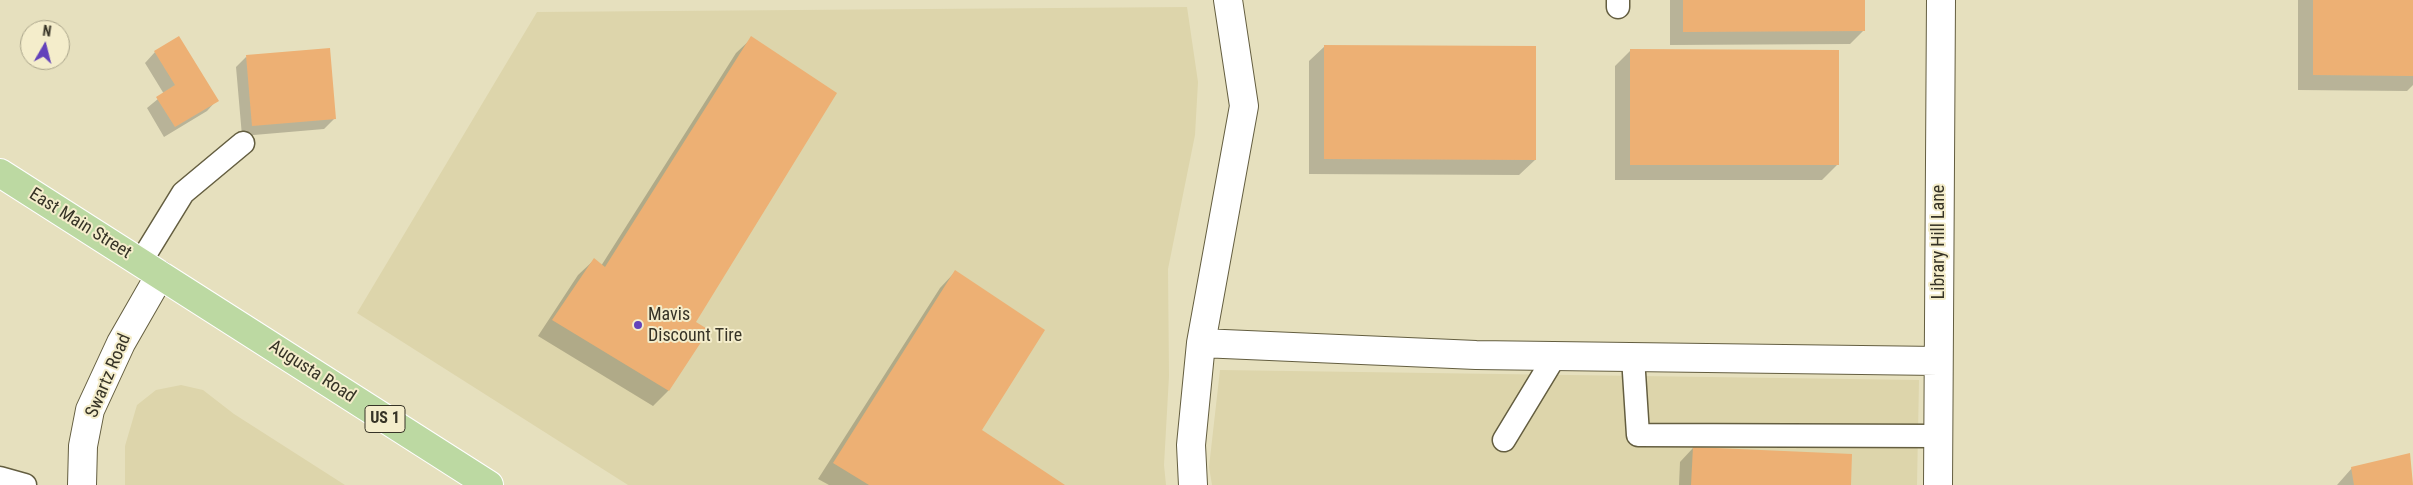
<!DOCTYPE html>
<html>
<head>
<meta charset="utf-8">
<style>
	body { margin:0 }
	#map { position:relative; width:2413px; height:485px; overflow:hidden; background:#e6e0be; font-family:"Roboto Condensed",sans-serif }
	canvas { display:block }
	.north { position:absolute; left:20px; top:20px; width:50px; height:50px; box-sizing:border-box; background:#f4edcb; border:1px solid #a8a389; border-radius:50%; rotate:8deg; font-size:14px; font-weight:700; line-height:20px; text-align:center; color:#363326 }
	.north::after { content:''; display:block; margin:auto; width:18px; height:22px; background:#6342bb; clip-path:polygon(50% 0,100% 100%,50% 72%,0 100%) }
</style>
</head>
<body>
<div id="map">
<canvas width="2413" height="485"></canvas>
<div class="north">N</div>
</div>
<script>
const c = document.querySelector('canvas').getContext('2d');
c.lineJoin = 'round';
function fillPath(path, color) { c.fillStyle = color; c.fill(path, 'evenodd'); }
const toPath = rows => new Path2D(rows.map(r => 'M' + r).join(''));
function strokePath(path, color, width, dash) { c.strokeStyle = color; c.lineWidth = width; c.lineCap = dash ? 'butt' : 'round'; c.setLineDash(dash || []); c.stroke(path); }
function label(font, color, halo, rows, align = 'center') {
  c.font = font + ' "Roboto Condensed",sans-serif'; c.lineWidth = 4; c.setLineDash([]); c.textBaseline = 'middle'; c.strokeStyle = halo; c.fillStyle = color; for (const [text, x, y, turn = 0] of rows) {
    c.save(); c.translate(x, y); c.rotate((+turn || 0) * Math.PI / 180); c.textAlign = isNaN(turn) ? turn : align; if (halo) c.strokeText(text, 0, 0); c.fillText(text, 0, 0); c.restore();
  }
}
const built = toPath([
	[1187,7,1198,82,1195,135,1168,269,1169,376,1164,465,1166,485,628,485,357,313,537,12],
	[1220,370,1919,380,1917,485,1212,485,1209,467],
	[181,385,203,390,234,414,345,485,125,485,125,446,137,405,156,390]
]);
const shadow = toPath([
	[1670,0,1864,0,1864,30,1850,44,1670,45],
	[2298,0,2413,0,2413,85,2407,91,2298,90],
	[752,38,694,323,707,330,668,391,653,406,538,336,578,275,594,260,601,266,736,53],
	[1325,46,1535,160,1519,175,1309,174,1309,61],
	[1630,51,1838,164,1822,180,1615,180,1615,66],
	[155,52,217,100,207,111,164,137,147,108,164,94,145,63],
	[246,57,335,118,324,129,242,136,236,67],
	[955,272,981,431,1063,485,829,485,818,479,940,288],
	[1693,448,1849,485,1679,485,1680,462],
	[2352,468,2413,485,2337,485]
]);
const building = toPath([
	[1683,0,1865,0,1865,31,1683,32],
	[2313,0,2413,0,2413,76,2313,75],
	[179,36,219,101,175,127,156,97,175,85,154,51],
	[751,36,837,93,696,322,709,330,669,391,552,320,594,258,605,267],
	[1324,45,1536,46,1536,160,1324,159],
	[330,48,336,119,252,126,246,55],
	[1630,49,1839,50,1839,165,1630,165],
	[955,270,1045,330,982,430,1065,485,869,485,833,463],
	[1693,447,1852,454,1851,485,1691,485],
	[2410,453,2413,485,2354,485,2351,467]
]);
const service = toPath([
	[1618,7,1618,0],
	[140,263,183,193,243,143],
	[1633,357,1638,435,1938,436],
	[1504,440,1555,356],
	[0,478,25,485]
]);
const minor = toPath([
	[1201,343,1476,355,1938,361],
	[82,485,83,446,90,410,121,343,160,275],
	[1193,485,1191,445,1201,343,1244,106,1228,0],
	[1938,485,1941,0]
]);
const primary = toPath([
	[0,173,489,485]
]);
const markers = [
	[638,325,5,"#6342bb"]
];
const shields = [
	[385,419,40]
];
const shieldNames = [
	["US 1",385,419]
];
const streetNames = [
	["East Main Street",80,224,32],
	["Library Hill Lane",1939,242,-90],
	["Augusta Road",312,372,33],
	["Swartz Road",109,376,-67]
];
const poiNames = [
	["Mavis",648,315],
	["Discount Tire",648,336]
];
fillPath(built, '#ddd5ab');
fillPath(shadow, '#0003');
fillPath(building, '#edb074');
strokePath(service, '#645e40', 25);
strokePath(minor, '#645e40', 30);
strokePath(primary, '#fff', 30);
strokePath(service, '#fff', 22);
strokePath(minor, '#fff', 28);
strokePath(primary, '#bcd9a2', 28);
for (const [x, y, r, color] of markers) { const dot = new Path2D(); dot.arc(x, y, r, 0, 2 * Math.PI); c.fillStyle = color; c.fill(dot); strokePath(dot, '#f4edcb', 2); }
for (const [x, y, w] of shields) { const box = new Path2D(); box.roundRect(x - w / 2, y - 13.5, w, 27, 4); c.fillStyle = '#f4edcb'; c.fill(box); strokePath(box, '#363326', 1); }
label('bold 16px', '#363326', null, shieldNames);
label('18px', '#363326', '#f4edcb', streetNames);
label('18px', '#363326', '#f4edcb', poiNames, 'left');
</script>
</body>
</html>
